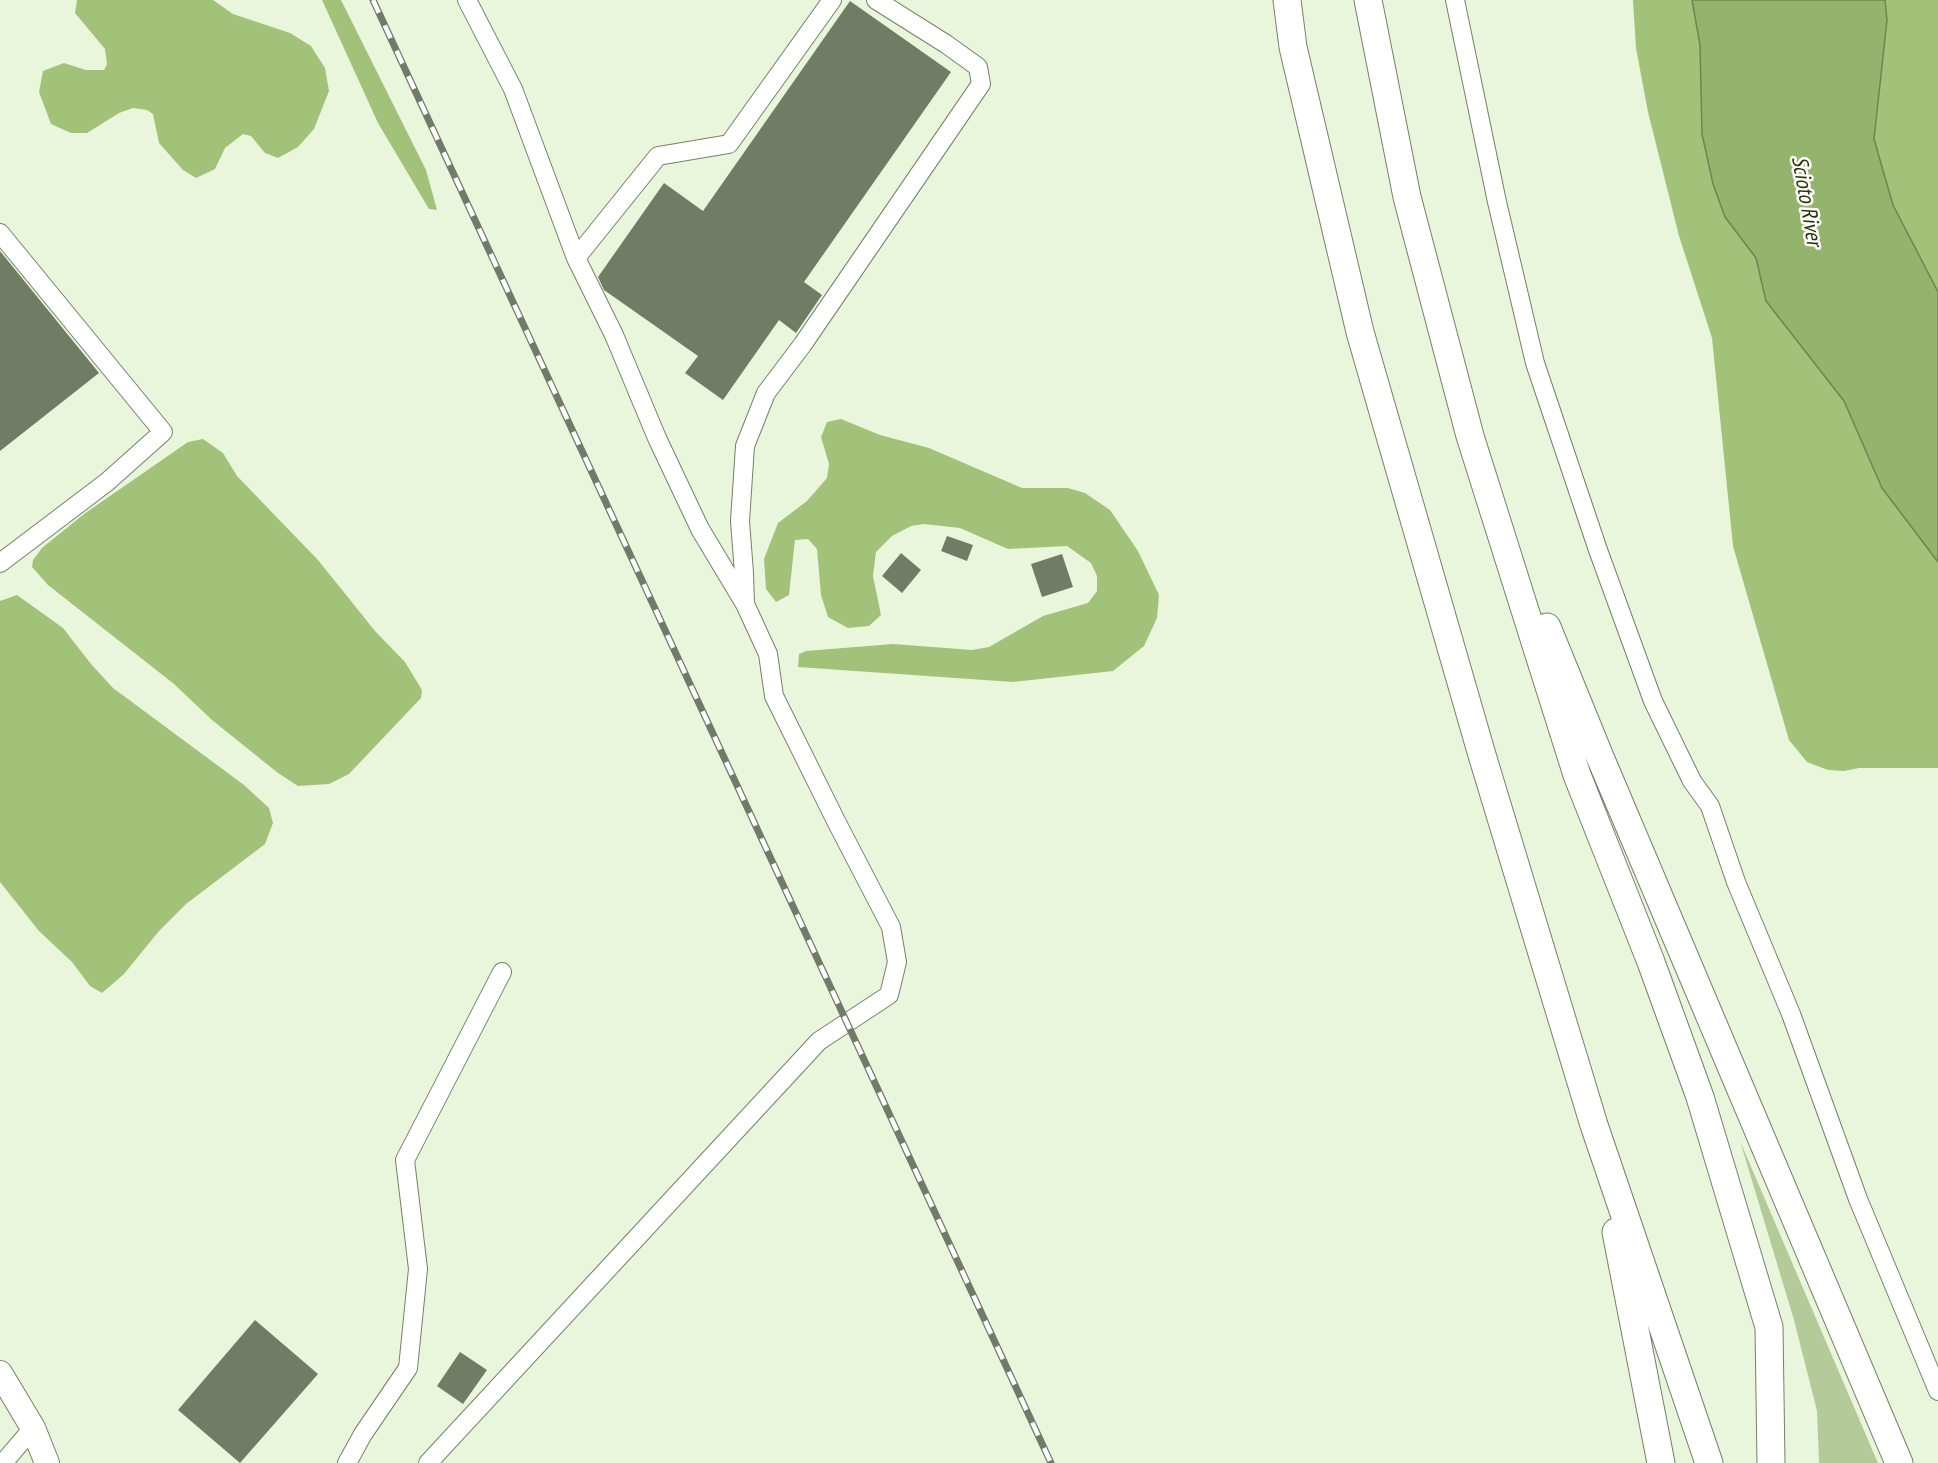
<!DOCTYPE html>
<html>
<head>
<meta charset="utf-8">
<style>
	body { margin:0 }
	canvas { display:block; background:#e9f6db }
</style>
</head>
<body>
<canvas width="1938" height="1463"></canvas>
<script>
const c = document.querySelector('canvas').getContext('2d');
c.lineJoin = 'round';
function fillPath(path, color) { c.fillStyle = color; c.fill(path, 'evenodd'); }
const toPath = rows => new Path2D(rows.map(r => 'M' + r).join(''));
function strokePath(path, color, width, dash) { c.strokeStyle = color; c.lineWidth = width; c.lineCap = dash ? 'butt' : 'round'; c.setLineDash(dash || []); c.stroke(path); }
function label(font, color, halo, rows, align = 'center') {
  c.font = font + ' "PT Sans Narrow",sans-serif'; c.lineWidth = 5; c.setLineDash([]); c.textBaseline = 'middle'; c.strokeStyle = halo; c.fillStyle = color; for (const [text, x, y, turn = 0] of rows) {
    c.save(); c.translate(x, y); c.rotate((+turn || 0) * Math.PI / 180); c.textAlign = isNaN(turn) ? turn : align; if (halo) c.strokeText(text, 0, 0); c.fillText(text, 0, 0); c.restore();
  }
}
const green = toPath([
	[1740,1141,1878,1463,1819,1463,1817,1411,1794,1320]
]);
const forest = toPath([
	[77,0,213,0,233,14,290,33,311,46,325,68,329,91,314,129,298,147,278,158,265,153,251,136,243,134,225,148,215,169,196,178,183,170,159,143,153,114,147,110,133,108,119,113,87,133,71,133,51,124,39,92,43,71,64,63,86,70,104,70,107,64,105,49,75,13],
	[322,0,341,0,426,170,437,210,429,209,378,123],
	[1633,0,1692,0,1700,45,1702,134,1713,184,1725,217,1756,258,1766,301,1844,401,1882,488,1938,562,1938,768,1859,768,1844,771,1828,770,1807,762,1789,740,1733,546,1712,338,1679,236,1648,112,1636,48],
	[1885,0,1938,0,1938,292,1893,205,1874,139,1887,20],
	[841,419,880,435,929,448,1022,488,1068,488,1085,493,1110,510,1138,551,1159,595,1157,618,1144,646,1113,671,1013,682,798,667,799,654,806,651,893,644,972,650,989,647,1043,616,1088,603,1097,591,1097,576,1091,563,1067,546,1008,549,960,528,924,524,911,526,892,536,876,552,873,576,881,615,869,626,848,628,828,617,821,595,817,549,808,539,795,540,789,595,776,602,766,589,764,559,778,523,807,501,827,478,829,464,821,437,827,422],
	[203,439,223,453,237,476,318,560,375,631,405,662,422,690,421,698,349,774,329,784,298,786,278,773,212,720,174,684,48,585,32,567,33,560,42,548,84,514,188,442],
	[17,595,63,628,91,664,113,688,244,785,269,808,273,823,265,844,186,904,159,931,124,974,102,993,90,986,72,962,39,931,0,882,0,601]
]);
const water = toPath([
	[1692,0,1885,0,1887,20,1874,139,1893,205,1938,292,1938,562,1882,488,1844,401,1766,301,1756,258,1725,217,1713,184,1702,134,1700,45,1692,0]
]);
const building = toPath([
	[850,1,951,72,804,282,822,295,796,333,779,320,723,400,685,373,698,356,604,290,598,277,664,183,703,211],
	[0,251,99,373,0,451],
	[947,536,973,545,967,561,941,551],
	[901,553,921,570,902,593,882,576],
	[1062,554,1073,587,1042,597,1031,564],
	[255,1320,318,1374,240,1463,178,1410],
	[460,1352,487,1370,463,1404,437,1386]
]);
const minor = toPath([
	[1455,0,1497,202,1535,363,1598,550,1653,701,1692,781,1710,806,1736,882,1791,1014,1858,1199,1938,1391],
	[0,233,163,432,107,482,0,563],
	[576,258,658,156,729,144,832,0],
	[745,603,744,573,740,521,745,446,766,393,803,344,981,84,978,67,946,44,876,0],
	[3,1463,33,1428],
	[347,1463,363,1434,408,1368,418,1269,405,1160,502,972],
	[428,1463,819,1041,889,995,897,962,891,927,837,823,774,696,768,654,745,604,700,529,657,438,614,335,576,258,513,89,467,0]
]);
const major = toPath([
	[0,1373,33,1428,47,1463]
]);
const highway = toPath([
	[1287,0,1293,47,1360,332,1482,755,1594,1125,1709,1463],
	[1368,0,1407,197,1470,436,1577,775,1651,962,1700,1097,1769,1327,1771,1463],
	[1547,627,1600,757,1899,1463],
	[1616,1232,1661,1463]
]);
const rail = toPath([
	[373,0,1051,1463]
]);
const waterNames = [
	["Scioto River",1806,201,80]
];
fillPath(green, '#b4cb99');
fillPath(forest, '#a2c27a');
fillPath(water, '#94b36c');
strokePath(water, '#6e8550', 1.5);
fillPath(building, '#717c64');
strokePath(minor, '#758169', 20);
strokePath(major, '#758169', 26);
strokePath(highway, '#758169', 29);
strokePath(minor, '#fff', 18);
strokePath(major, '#fff', 24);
strokePath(highway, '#fff', 27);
strokePath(rail, '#727a69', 7);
strokePath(rail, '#fff', 4.5, [14]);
label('italic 22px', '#243702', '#fff', waterNames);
</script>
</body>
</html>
